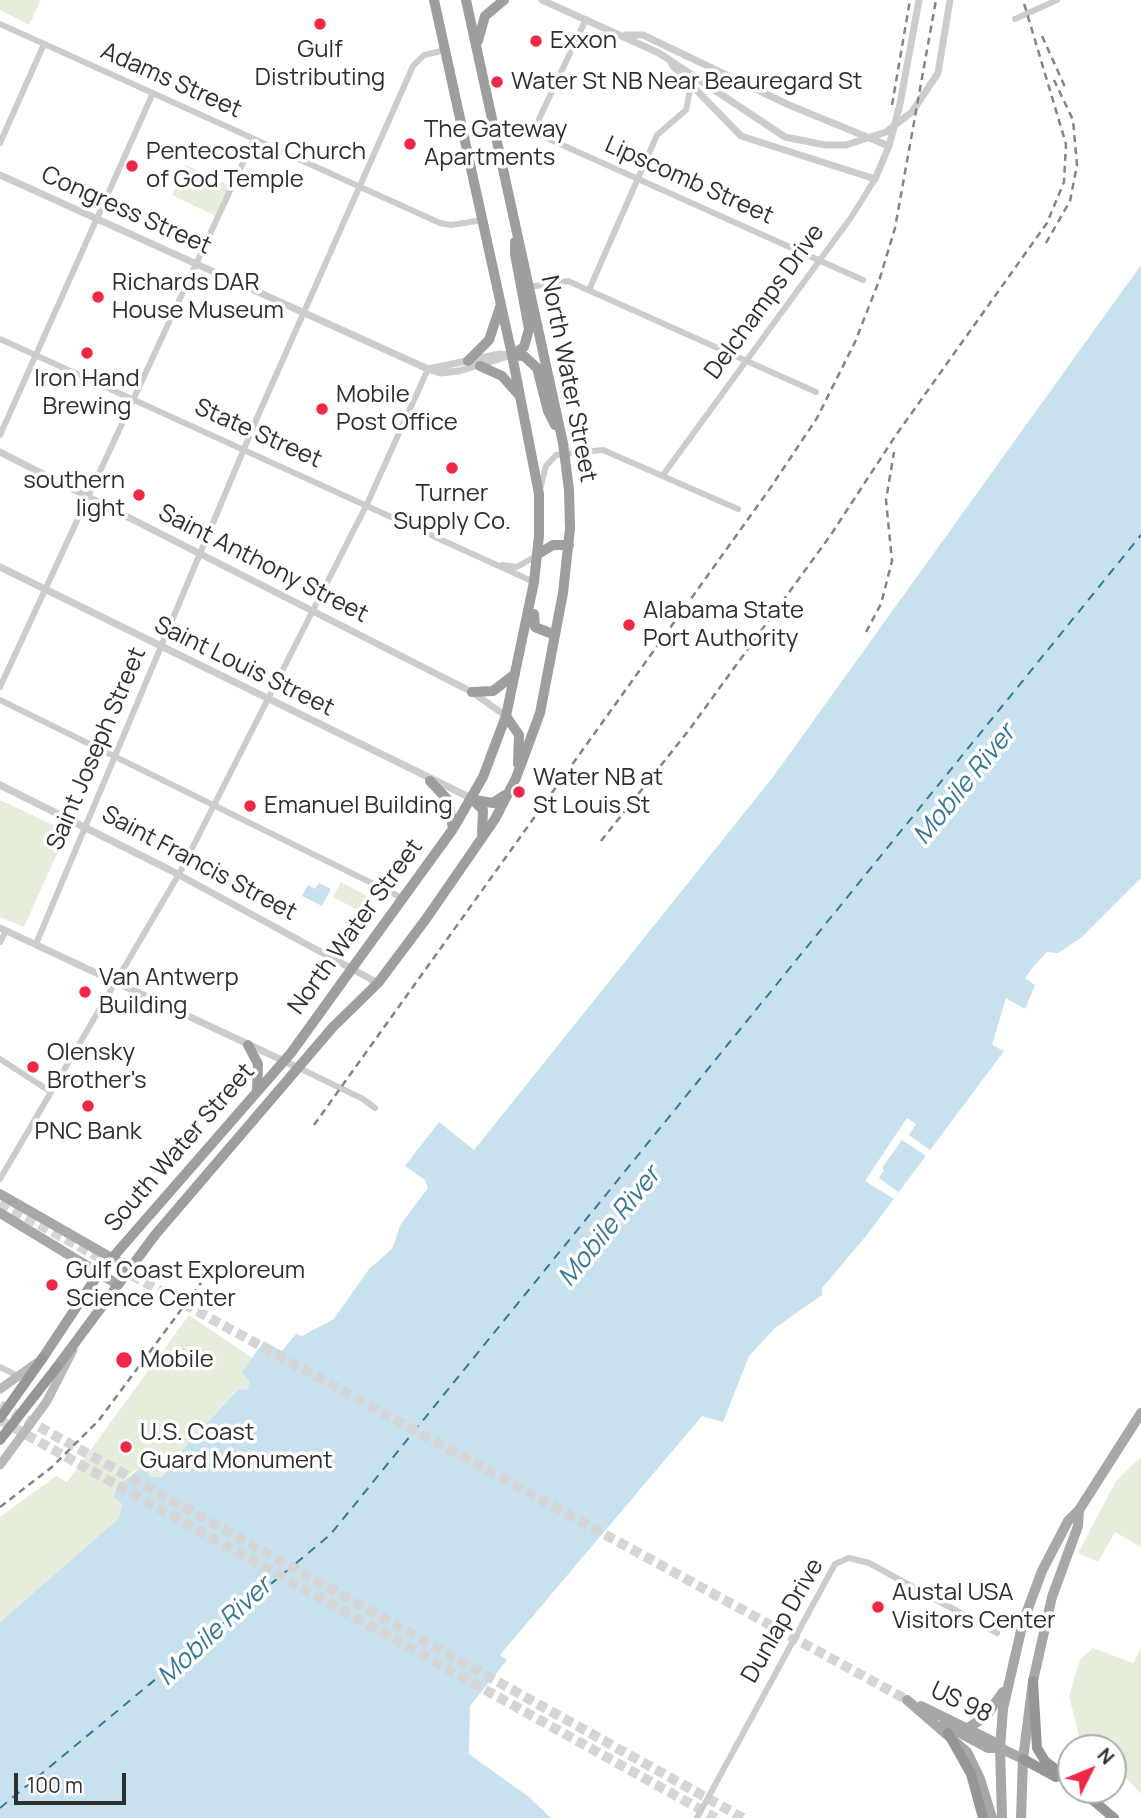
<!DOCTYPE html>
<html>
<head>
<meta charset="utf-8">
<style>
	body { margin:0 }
	#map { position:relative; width:1141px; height:1818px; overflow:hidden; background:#fff; font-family:Manrope,sans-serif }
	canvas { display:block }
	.north { position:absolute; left:1057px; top:1734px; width:70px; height:70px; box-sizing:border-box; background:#fff; border:2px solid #acacac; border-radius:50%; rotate:47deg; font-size:19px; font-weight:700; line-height:28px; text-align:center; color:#2f2f2f }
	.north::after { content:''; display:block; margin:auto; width:24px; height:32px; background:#ef2846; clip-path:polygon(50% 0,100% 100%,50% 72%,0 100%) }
	.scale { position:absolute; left:14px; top:1773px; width:112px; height:32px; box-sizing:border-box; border:4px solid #2f2f2f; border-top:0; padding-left:9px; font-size:21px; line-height:24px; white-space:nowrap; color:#2f2f2f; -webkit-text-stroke:5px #fff; paint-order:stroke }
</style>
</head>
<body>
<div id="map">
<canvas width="1141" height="1818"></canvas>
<div class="north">N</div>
<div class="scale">100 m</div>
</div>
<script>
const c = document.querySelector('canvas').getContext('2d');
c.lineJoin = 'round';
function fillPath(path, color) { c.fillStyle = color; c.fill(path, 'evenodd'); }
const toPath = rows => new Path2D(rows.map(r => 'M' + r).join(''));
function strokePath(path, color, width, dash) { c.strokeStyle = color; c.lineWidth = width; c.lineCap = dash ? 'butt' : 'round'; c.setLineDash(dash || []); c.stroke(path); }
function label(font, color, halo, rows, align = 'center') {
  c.font = font + ' Manrope,sans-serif'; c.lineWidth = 7; c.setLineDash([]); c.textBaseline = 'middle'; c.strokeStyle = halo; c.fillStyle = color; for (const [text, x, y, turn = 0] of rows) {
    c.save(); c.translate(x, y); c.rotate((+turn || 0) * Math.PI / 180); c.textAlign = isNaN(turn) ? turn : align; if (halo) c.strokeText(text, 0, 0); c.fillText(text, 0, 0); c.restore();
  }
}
const green = toPath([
	[0,0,41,0,29,25,0,10],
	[186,165,230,186,216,216,172,195],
	[0,800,51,824,69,827,24,927,0,917],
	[341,882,371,898,363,913,333,897],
	[189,1315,252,1358,241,1373,249,1380,248,1389,236,1390,182,1450,179,1461,167,1468,162,1477,150,1477,145,1468,134,1471,119,1484,113,1495,122,1504,119,1518,0,1622,0,1517,56,1476,67,1482],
	[1141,1457,1141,1547,1115,1532,1098,1562,1078,1553,1116,1481],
	[1093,1648,1133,1663,1141,1648,1141,1794,1113,1764,1113,1748,1094,1748,1079,1736,1069,1696,1080,1660]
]);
const water = toPath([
	[1141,265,1141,878,1082,937,1058,953,1047,952,1034,966,1025,978,1035,985,1025,1009,1006,998,992,1045,1004,1051,866,1236,822,1288,822,1295,775,1328,749,1356,723,1422,702,1416,500,1655,507,1660,470,1706,469,1754,529,1797,551,1818,0,1818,0,1622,119,1518,122,1504,113,1496,119,1484,145,1465,150,1477,162,1477,171,1464,179,1461,182,1450,237,1390,248,1389,249,1380,241,1373,264,1341,282,1351,296,1334,302,1336,334,1319,369,1269,392,1249,401,1224,428,1188,425,1180,405,1166,439,1122,474,1150,773,777],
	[319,883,331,889,322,906,302,896,308,885,315,889]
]);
const pier = toPath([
	[907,1118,916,1124,909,1135,930,1150,926,1156,902,1140,882,1168,884,1170,879,1178,898,1192,894,1199,865,1181]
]);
const ferry = toPath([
	[0,1808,330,1535,1141,535]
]);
const primaryTunnel = toPath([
	[0,1203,907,1700]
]);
const motorwayTunnel = toPath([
	[0,1405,743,1818],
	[0,1420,716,1818]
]);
const minor = toPath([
	[586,19,539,119,540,130,549,139,863,280],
	[1015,19,1057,0],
	[0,24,440,223,451,225,483,220],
	[0,143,44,44],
	[529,287,568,281,816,392],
	[589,290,657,135,686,110,691,85],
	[0,339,534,582],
	[0,435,153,93],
	[663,475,852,216,875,179],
	[540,489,546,466,556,455,603,450,738,509],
	[502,565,517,567,536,556],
	[0,687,254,139],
	[0,700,402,898],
	[0,942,6,931],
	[36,944,257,418,413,66,424,55,446,50],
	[0,1059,51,1092],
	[299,1068,363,1099,375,1108],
	[0,1179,179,874,367,504,428,369],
	[0,1367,18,1376],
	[697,1818,835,1564,849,1558,869,1563,997,1633]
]);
const tertiary = toPath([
	[542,0,659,53,785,137,825,145,846,145,886,132,912,112,938,73,950,0],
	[626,35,643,35,789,105,889,146],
	[672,65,741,136,875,179,889,146,900,104,919,0],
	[0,175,428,369,440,373,459,371,512,355],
	[428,369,500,354,512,355],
	[0,452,472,692,506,716],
	[0,567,471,798],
	[0,785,170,870,378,983],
	[0,928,299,1068]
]);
const secondary = toPath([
	[0,1389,38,1362],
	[0,1465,47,1401,73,1350]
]);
const primary = toPath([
	[0,1194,129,1268],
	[0,1213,117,1284],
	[907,1700,967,1752,980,1779,992,1818],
	[921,1706,992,1741,1000,1748],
	[944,1724,988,1748,1000,1748,1023,1759],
	[968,1728,986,1716,1003,1692],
	[1002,1818,1000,1748,1003,1709,1023,1622,1042,1571,1068,1521,1079,1510,1141,1413],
	[1021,1818,1023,1759,1033,1681,1052,1597,1078,1526,1079,1510]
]);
const trunk = toPath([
	[478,41,485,16,504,0],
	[512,355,524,347,529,329,515,254,515,242],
	[513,355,524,356,537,368,548,411,555,425],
	[468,361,489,340,500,307],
	[480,366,502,376,518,394],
	[538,554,553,545,569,545],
	[534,614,535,627,555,635],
	[472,692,493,691,515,674],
	[506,716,519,735,518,764],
	[430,781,448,800,453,829],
	[471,798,483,810,482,834],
	[475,800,493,803,505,795],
	[248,1045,258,1064,257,1090],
	[42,1359,99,1273,291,1053,353,967,453,829,483,777,506,716,534,582,539,536,539,494,512,355,434,0],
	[57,1367,155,1235,333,1027,378,983,426,919,495,819,516,778,540,713,563,593,570,528,569,490,563,443,466,0]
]);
const motorway = toPath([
	[0,1418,42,1359],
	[0,1440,57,1367],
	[1033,1681,1037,1748,1045,1761,1071,1781],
	[948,1733,971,1774,983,1818],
	[1023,1759,1056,1777],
	[1081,1790,1114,1818]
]);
const rail = toPath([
	[1042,36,1065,87],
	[892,105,910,0],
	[1046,243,1070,201,1077,165,1073,120,1054,80],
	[866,632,881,604,892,561,886,500,894,452],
	[601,841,689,730,830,536,896,435,1047,223,1064,182,1066,144,1023,0],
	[314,1125,771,487,817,418,855,342,879,281,895,228,936,0],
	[0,1507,52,1467,99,1420,201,1283]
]);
const markers = [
	[320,24,7,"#ef2846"],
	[536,41,7,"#ef2846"],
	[497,82,7,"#ef2846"],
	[410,144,7,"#ef2846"],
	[132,166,7,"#ef2846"],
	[98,297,7,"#ef2846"],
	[87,353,7,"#ef2846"],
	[322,409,7,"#ef2846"],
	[452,468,7,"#ef2846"],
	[139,495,7,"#ef2846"],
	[629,625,7,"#ef2846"],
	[519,792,7,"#ef2846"],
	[250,806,7,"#ef2846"],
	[85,992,7,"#ef2846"],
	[33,1067,7,"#ef2846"],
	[88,1106,7,"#ef2846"],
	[52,1285,7,"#ef2846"],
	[124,1360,9,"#ef2846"],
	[126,1447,7,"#ef2846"],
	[878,1607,7,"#ef2846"]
];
const poiNames = [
	["Exxon",550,41],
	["Gulf",320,50,"center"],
	["Distributing",320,78,"center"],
	["Water St NB Near Beauregard St",511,82],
	["The Gateway",424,130],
	["Apartments",424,158],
	["Pentecostal Church",146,152],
	["of God Temple",146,180],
	["Richards DAR",112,283],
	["House Museum",112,311],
	["Iron Hand",87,379,"center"],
	["Brewing",87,407,"center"],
	["Mobile",336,395],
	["Post Office",336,423],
	["southern",125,481,"right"],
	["light",125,509,"right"],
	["Turner",452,494,"center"],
	["Supply Co.",452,522,"center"],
	["Alabama State",643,611],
	["Port Authority",643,639],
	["Water NB at",533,778],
	["St Louis St",533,806],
	["Emanuel Building",264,806],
	["Van Antwerp",99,978],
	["Building",99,1006],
	["Olensky",47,1053],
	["Brother's",47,1081],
	["PNC Bank",88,1132,"center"],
	["Gulf Coast Exploreum",66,1271],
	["Science Center",66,1299],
	["Mobile",140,1360],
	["U.S. Coast",140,1433],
	["Guard Monument",140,1461],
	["Austal USA",892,1593],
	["Visitors Center",892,1621]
];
const streetNames = [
	["Adams Street",171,81,24],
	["Lipscomb Street",689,181,24],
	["Congress Street",126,211,24],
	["Delchamps Drive",765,302,-54],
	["North Water Street",568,379,79],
	["State Street",258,434,24],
	["Saint Anthony Street",263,564,27],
	["Saint Louis Street",244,667,26],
	["Saint Joseph Street",97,749,-67],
	["Saint Francis Street",199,864,28],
	["North Water Street",356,927,-54],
	["South Water Street",180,1148,-49],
	["Dunlap Drive",783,1621,-60],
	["US 98",961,1703,25]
];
const waterNames = [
	["Mobile River",965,785,-51],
	["Mobile River",610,1227,-51],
	["Mobile River",215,1632,-43]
];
fillPath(green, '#e6eddb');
fillPath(water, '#c7e1ee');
fillPath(pier, '#fff');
strokePath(ferry, '#387895', 2, [9, 7]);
strokePath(primaryTunnel, '#d5d5d5', 10, [10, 5]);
strokePath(motorwayTunnel, '#d5d5d5', 10, [10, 5]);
strokePath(minor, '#ccc', 6);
strokePath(tertiary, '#ccc', 7);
strokePath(secondary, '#b9b9b9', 9);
strokePath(primary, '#a7a7a7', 10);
strokePath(trunk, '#9e9e9e', 10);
strokePath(motorway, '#969696', 10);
strokePath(rail, '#848484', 2.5, [7, 5]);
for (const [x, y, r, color] of markers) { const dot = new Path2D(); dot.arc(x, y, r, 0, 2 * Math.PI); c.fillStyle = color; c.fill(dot); strokePath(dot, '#fff', 2.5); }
label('24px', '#2f2f2f', '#fff', poiNames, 'left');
label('24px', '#2f2f2f', '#fff', streetNames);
label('italic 26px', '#387895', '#fff', waterNames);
</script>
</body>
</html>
